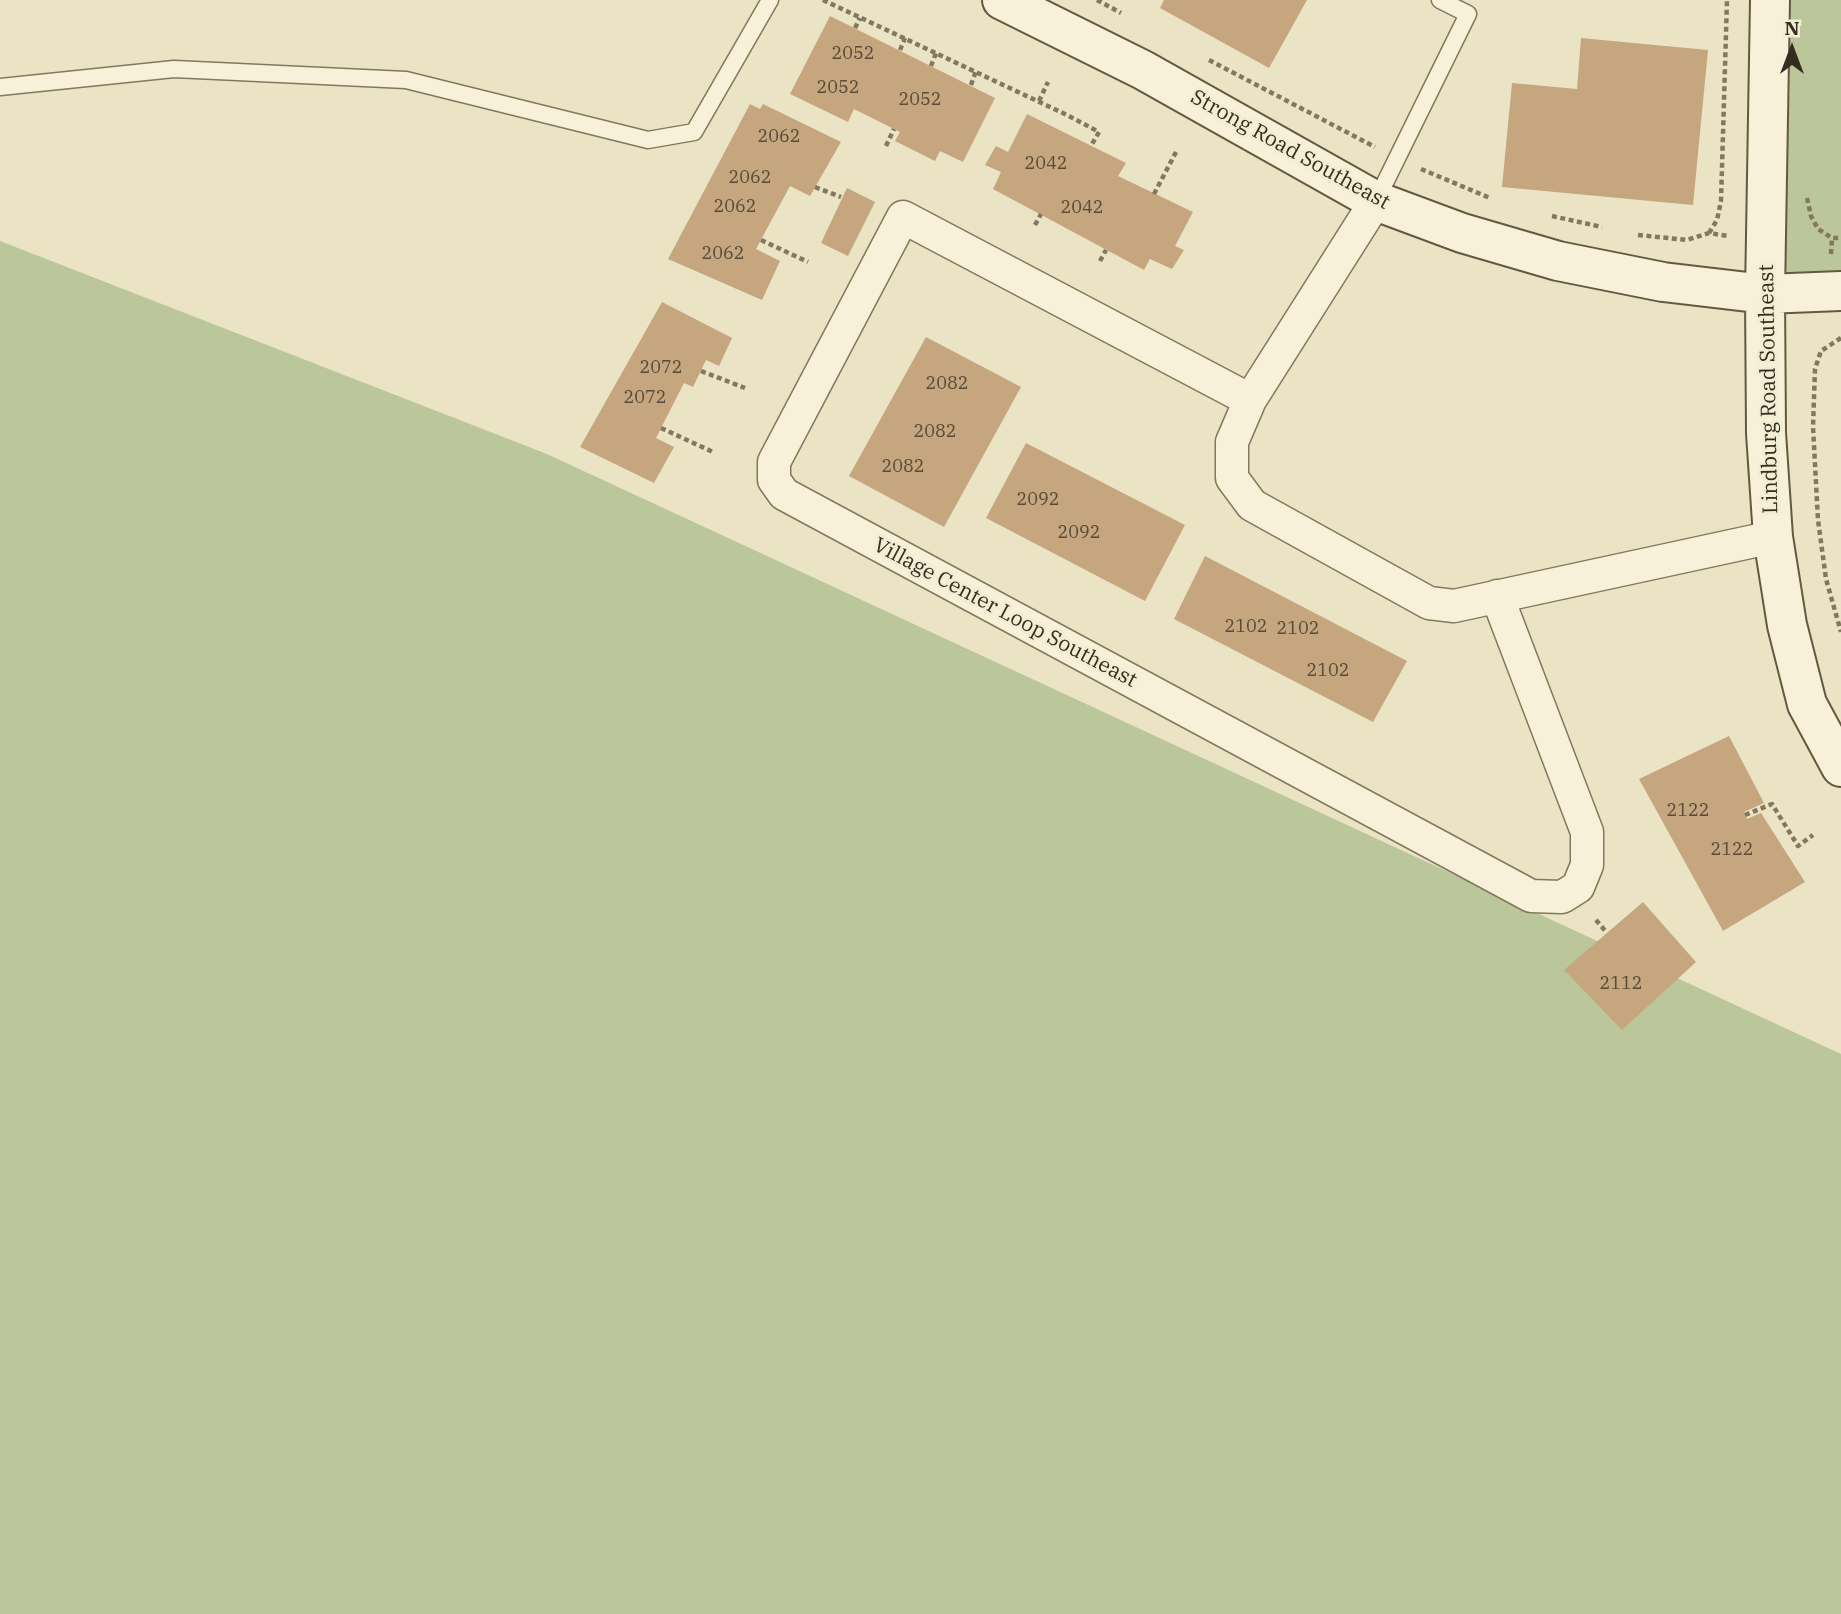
<!DOCTYPE html>
<html>
<head>
<meta charset="utf-8">
<style>
	body { margin:0 }
	#map { position:relative; width:1841px; height:1614px; overflow:hidden; background:#eae4c5; font-family:"IBM Plex Serif",serif }
	canvas { display:block }
	.north { position:absolute; left:1757px; top:14px; width:70px; height:70px; -webkit-text-stroke:5px #f2eed4; paint-order:stroke; rotate:0deg; font-size:19px; font-weight:700; line-height:28px; text-align:center; color:#352d1f }
	.north::after { content:''; display:block; margin:auto; width:24px; height:32px; background:#352d1f; clip-path:polygon(50% 0,100% 100%,50% 72%,0 100%) }
</style>
</head>
<body>
<div id="map">
<canvas width="1841" height="1614"></canvas>
<div class="north">N</div>
</div>
<script>
const c = document.querySelector('canvas').getContext('2d');
c.lineJoin = 'round';
function fillPath(path, color) { c.fillStyle = color; c.fill(path, 'evenodd'); }
const toPath = rows => new Path2D(rows.map(r => 'M' + r).join(''));
function strokePath(path, color, width, dash) { c.strokeStyle = color; c.lineWidth = width; c.lineCap = dash ? 'butt' : 'round'; c.setLineDash(dash || []); c.stroke(path); }
function label(font, color, halo, rows, align = 'center') {
  c.font = font + ' "IBM Plex Serif",serif'; c.lineWidth = 6; c.setLineDash([]); c.textBaseline = 'middle'; c.strokeStyle = halo; c.fillStyle = color; for (const [text, x, y, turn = 0] of rows) {
    c.save(); c.translate(x, y); c.rotate((+turn || 0) * Math.PI / 180); c.textAlign = isNaN(turn) ? turn : align; if (halo) c.strokeText(text, 0, 0); c.fillText(text, 0, 0); c.restore();
  }
}
const green = toPath([
	[1770,0,1841,0,1841,291,1765,294],
	[0,241,547,454,1841,1054,1841,1614,0,1614]
]);
const building = toPath([
	[1164,0,1307,0,1269,68,1160,8],
	[830,16,995,98,963,162,940,151,935,161,895,141,900,132,854,109,848,122,790,94],
	[1581,38,1708,50,1693,205,1502,187,1512,83,1577,89],
	[750,104,760,109,763,104,841,142,810,196,790,186,756,249,780,261,762,300,668,259],
	[1027,114,1126,163,1118,176,1193,212,1175,246,1184,250,1172,269,1150,259,1144,270,993,189,1001,172,985,165,996,146,1008,152],
	[847,188,875,202,848,256,821,243],
	[662,302,732,338,719,366,706,360,693,387,684,383,656,438,674,447,654,483,580,447],
	[926,337,1021,387,944,527,849,476],
	[1026,443,1185,525,1145,601,986,518],
	[1205,556,1407,661,1373,722,1174,619],
	[1729,736,1764,803,1744,812,1747,819,1761,813,1805,882,1723,931,1639,779],
	[1643,902,1696,962,1622,1030,1564,970]
]);
const path = toPath([
	[823,0,1067,115,1099,132,1091,146],
	[1097,0,1121,13],
	[855,28,860,18],
	[900,50,905,38],
	[1209,60,1375,147],
	[931,66,936,53],
	[971,85,976,71],
	[1039,101,1048,82],
	[886,146,894,129],
	[1421,169,1490,198],
	[815,187,841,197],
	[1154,194,1176,152],
	[1807,198,1811,216,1818,229,1832,238,1841,238],
	[1552,216,1602,227],
	[1035,225,1041,214],
	[1709,233,1717,220,1721,201,1727,0],
	[1638,235,1687,240,1709,233,1728,236],
	[761,240,808,262],
	[1831,254,1832,238],
	[1100,261,1106,250],
	[1841,338,1821,351,1815,369,1813,427,1818,520,1826,579,1841,632],
	[701,371,745,388],
	[661,428,713,452],
	[1745,815,1772,804,1798,846,1813,835],
	[1596,920,1607,933]
]);
const lane = toPath([
	[0,87,174,69,406,80,648,140,694,132,770,0],
	[1376,201,1468,14,1440,0]
]);
const street = toPath([
	[1376,201,1250,400,1232,442,1232,478,1252,505,1429,603,1454,606,1773,537],
	[1250,400,903,217,774,462,774,480,784,494,1531,896,1562,897,1578,887,1587,865,1587,832,1497,596]
]);
const secondary = toPath([
	[1002,0,1143,70,1376,201,1462,233,1558,261,1663,282,1765,294,1841,291],
	[1770,0,1765,294,1766,433,1773,537,1787,625,1807,704,1841,767]
]);
const numberNames = [
	["2052",853,54],
	["2052",838,88],
	["2052",920,100],
	["2062",779,137],
	["2042",1046,164],
	["2062",750,178],
	["2062",735,207],
	["2042",1082,208],
	["2062",723,254],
	["2072",661,368],
	["2082",947,384],
	["2072",645,398],
	["2082",935,432],
	["2082",903,467],
	["2092",1038,500],
	["2092",1079,533],
	["2102",1246,627],
	["2102",1298,629],
	["2102",1328,671],
	["2122",1688,811],
	["2122",1732,850],
	["2112",1621,984]
];
const streetNames = [
	["Strong Road Southeast",1290,150,29],
	["Lindburg Road Southeast",1769,389,-91],
	["Village Center Loop Southeast",1005,613,28]
];
fillPath(green, '#bbc79a');
fillPath(building, '#c5a67f');
strokePath(lane, '#83775d', 19);
strokePath(street, '#83775d', 35);
strokePath(secondary, '#655840', 42);
strokePath(path, '#83775d', 4.5, [5, 3.5]);
strokePath(lane, '#f6f1d8', 16);
strokePath(street, '#f6f1d8', 32);
strokePath(secondary, '#f6f1d8', 38);
label('18px', '#594b37', null, numberNames);
label('21px', '#352d1f', '#f2eed4', streetNames);
</script>
</body>
</html>
